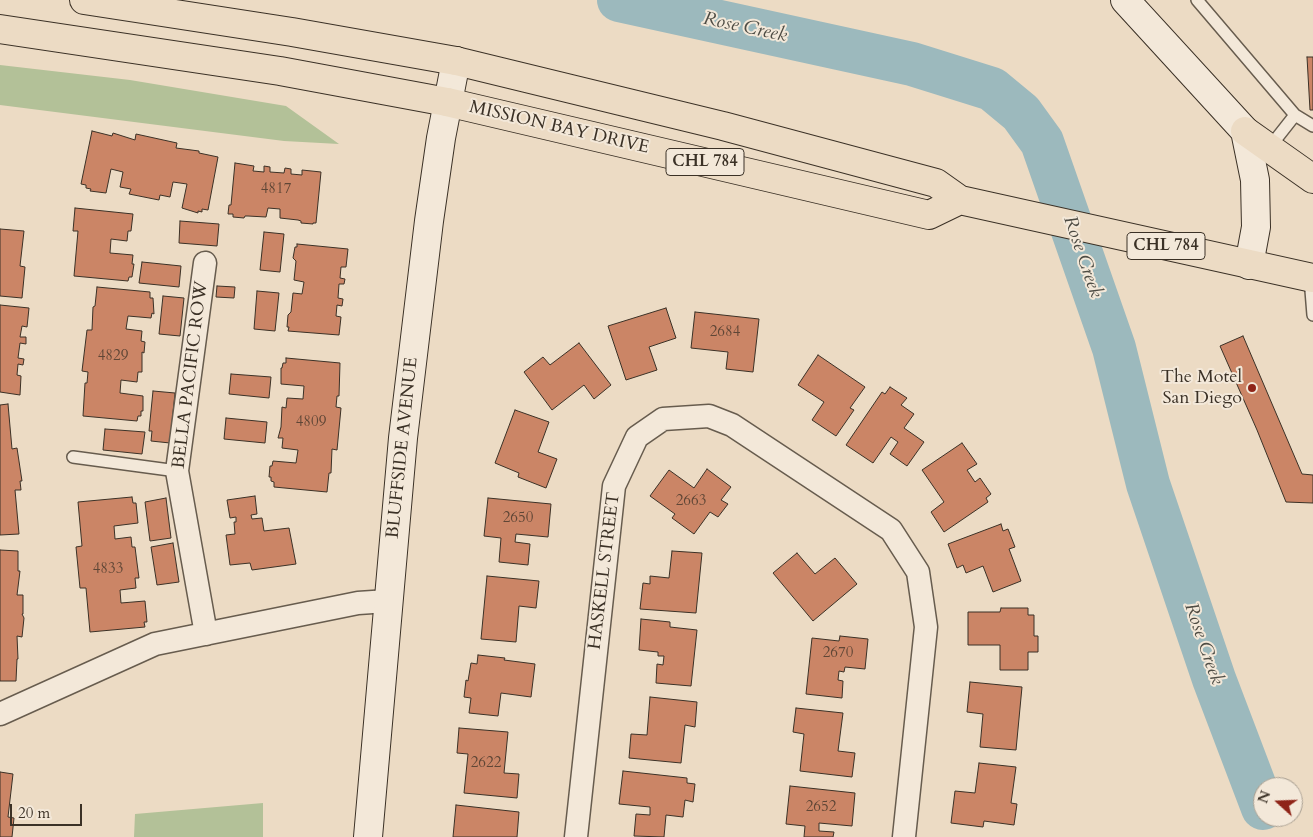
<!DOCTYPE html>
<html>
<head>
<meta charset="utf-8">
<style>
	body { margin:0 }
	#map { position:relative; width:1313px; height:837px; overflow:hidden; background:#ecdbc4; font-family:Cardo,serif }
	canvas { display:block }
	.north { position:absolute; left:1253px; top:777px; width:50px; height:50px; box-sizing:border-box; background:#f3e8d9; border:1px solid #a99f91; border-radius:50%; rotate:290deg; font-size:14px; font-weight:700; line-height:20px; text-align:center; color:#3b3126 }
	.north::after { content:''; display:block; margin:auto; width:18px; height:22px; background:#8f2418; clip-path:polygon(50% 0,100% 100%,50% 72%,0 100%) }
	.scale { position:absolute; left:10px; top:804px; width:72px; height:22px; box-sizing:border-box; border:2px solid #3b3126; border-top:0; padding-left:6px; font-size:15px; line-height:18px; white-space:nowrap; color:#3b3126; -webkit-text-stroke:4px #f3e8d9; paint-order:stroke }
</style>
</head>
<body>
<div id="map">
<canvas width="1313" height="837"></canvas>
<div class="north">N</div>
<div class="scale">20 m</div>
</div>
<script>
const c = document.querySelector('canvas').getContext('2d');
c.lineJoin = 'round';
function fillPath(path, color) { c.fillStyle = color; c.fill(path, 'evenodd'); }
const toPath = rows => new Path2D(rows.map(r => 'M' + r).join(''));
function strokePath(path, color, width, dash) { c.strokeStyle = color; c.lineWidth = width; c.lineCap = dash ? 'butt' : 'round'; c.setLineDash(dash || []); c.stroke(path); }
function label(font, color, halo, rows, align = 'center') {
  c.font = font + ' Cardo,serif'; c.lineWidth = 4; c.setLineDash([]); c.textBaseline = 'middle'; c.strokeStyle = halo; c.fillStyle = color; for (const [text, x, y, turn = 0] of rows) {
    c.save(); c.translate(x, y); c.rotate((+turn || 0) * Math.PI / 180); c.textAlign = isNaN(turn) ? turn : align; if (halo) c.strokeText(text, 0, 0); c.fillText(text, 0, 0); c.restore();
  }
}
const green = toPath([
	[0,65,130,80,286,106,339,144,284,141,0,105],
	[263,803,263,837,134,837,135,814]
]);
const river = toPath([
	[619,0,912,64,992,89,1021,113,1042,142,1114,348,1148,484,1214,679,1263,808]
]);
const building = toPath([
	[1307,57,1313,57,1313,110,1310,110,1307,57],
	[92,131,112,136,113,133,135,140,136,134,177,143,176,148,199,151,199,153,218,157,208,210,202,209,202,212,198,211,198,213,182,208,187,184,173,182,170,197,160,195,159,200,129,194,131,189,120,187,123,172,111,169,106,193,90,191,91,189,86,188,86,185,81,184,92,131],
	[235,163,254,166,253,171,264,172,264,166,270,167,270,172,284,173,285,168,291,169,291,174,302,175,302,170,321,172,316,223,313,223,313,224,301,223,301,221,298,220,280,218,280,209,268,208,266,217,248,216,245,216,244,218,233,217,233,214,228,214,229,205,231,205,235,163],
	[75,208,133,214,131,231,128,231,127,241,111,239,110,253,133,255,132,264,134,264,132,277,129,277,128,281,74,276,78,231,73,231,75,208],
	[180,221,219,224,217,246,179,243,180,221],
	[0,229,24,231,20,266,25,267,22,298,0,296,0,229],
	[264,232,284,234,280,272,260,270,264,232],
	[297,244,348,249,346,267,341,267,340,278,345,279,344,284,339,284,338,298,343,299,342,306,337,305,336,316,341,317,339,335,288,331,289,327,287,327,288,315,291,312,293,293,302,294,304,282,294,280,296,261,293,258,295,247,297,247,297,244],
	[142,262,181,266,179,287,139,283,142,262],
	[217,286,235,287,234,298,216,297,217,286],
	[97,287,150,292,150,298,153,298,154,314,152,313,151,318,128,316,126,329,142,331,141,341,145,342,144,353,142,352,142,372,138,372,137,382,121,380,120,393,143,396,143,411,141,411,141,416,138,416,137,421,83,416,85,383,87,383,88,372,82,371,87,330,92,330,93,307,95,306,97,287],
	[257,291,279,293,275,331,254,329,257,291],
	[163,296,184,298,180,336,159,334,163,296],
	[0,305,29,308,27,327,22,326,20,337,26,337,26,344,20,343,18,358,24,359,23,365,18,364,17,375,21,376,20,395,0,392,0,305],
	[666,308,676,338,649,347,657,370,626,380,608,326,666,308],
	[695,312,759,319,753,372,726,369,728,352,691,348,695,312],
	[1243,336,1302,474,1313,475,1313,503,1286,502,1257,430,1220,346,1243,336],
	[579,343,611,385,594,399,584,385,552,410,524,372,543,357,550,365,579,343],
	[818,355,865,387,850,408,854,410,836,436,812,420,824,402,798,385,818,355],
	[286,358,340,363,339,396,337,396,336,407,341,408,337,450,332,449,331,473,329,473,327,492,274,487,274,482,271,481,271,477,269,477,270,466,272,466,273,461,296,463,298,450,282,448,283,438,278,438,281,427,282,407,286,408,287,398,303,399,304,386,281,384,281,368,282,368,283,363,286,363,286,358],
	[231,374,271,377,269,398,229,394,231,374],
	[890,387,907,398,901,405,914,414,904,428,924,442,907,466,890,454,898,442,891,437,873,463,846,445,882,392,885,394,890,387],
	[153,391,175,393,170,443,151,441,152,431,149,431,153,391],
	[8,404,12,449,17,448,22,481,20,481,21,490,15,490,19,534,0,535,0,405,8,404],
	[515,410,549,422,538,452,557,459,546,488,518,477,519,473,495,463,515,410],
	[226,418,267,422,265,443,224,439,226,418],
	[105,429,145,432,142,454,103,450,105,429],
	[962,443,977,464,967,470,975,482,980,478,991,494,986,498,988,502,944,532,931,512,944,502,922,470,962,443],
	[707,469,731,487,721,500,728,504,718,517,710,512,694,534,672,518,675,514,650,496,669,470,694,488,707,469],
	[255,496,257,514,251,515,252,519,262,518,264,531,289,528,296,564,252,570,250,563,230,565,226,535,235,534,234,522,236,522,236,517,230,518,227,500,255,496],
	[132,497,133,503,136,503,138,523,114,526,115,539,131,537,132,547,135,547,137,563,139,578,135,578,136,588,120,590,121,603,145,601,147,622,144,622,145,627,90,632,86,588,80,588,76,547,82,546,78,502,132,497],
	[166,498,171,538,150,541,145,502,166,498],
	[488,498,551,504,548,537,516,534,515,542,530,544,528,565,499,562,501,538,484,536,488,498],
	[1001,524,1003,531,1008,529,1015,547,1009,549,1021,581,993,592,983,566,966,573,963,565,957,568,948,544,1001,524],
	[173,543,179,582,157,585,151,547,173,543],
	[0,550,18,551,18,571,20,571,17,595,23,595,23,614,22,614,24,618,22,637,17,636,18,659,17,659,16,681,0,681,0,550],
	[672,551,702,553,696,613,640,609,643,583,650,584,650,576,669,578,672,551],
	[797,553,815,574,835,558,857,584,813,621,773,573,797,553],
	[487,576,539,581,536,608,519,606,516,642,481,639,487,576],
	[1001,608,1028,608,1028,615,1034,615,1034,636,1038,636,1038,652,1028,652,1028,670,1000,670,1000,645,968,645,968,612,1000,612,1001,608],
	[641,619,670,622,670,627,697,630,691,686,656,683,657,664,663,665,664,656,658,656,658,652,639,650,641,619],
	[840,636,868,639,865,669,845,667,844,672,839,671,838,680,843,681,842,698,806,694,812,638,839,641,840,636],
	[478,655,505,658,504,660,535,664,531,697,501,693,498,716,469,713,471,698,464,697,466,680,468,681,471,663,477,664,478,655],
	[970,682,1022,687,1016,750,980,747,983,714,967,712,970,682],
	[650,697,697,702,695,727,685,725,681,763,629,758,631,734,647,735,650,697],
	[796,708,843,713,838,751,855,753,852,777,800,771,804,734,793,732,796,708],
	[459,728,508,732,504,773,519,774,517,798,464,793,468,754,457,753,459,728],
	[979,763,1016,767,1011,803,1017,804,1014,825,984,821,983,827,951,823,955,791,975,793,979,763],
	[623,771,687,778,687,783,695,784,693,802,685,800,683,817,666,815,664,837,634,836,636,814,650,815,650,807,619,804,623,771],
	[0,772,13,774,8,817,14,818,12,837,0,837,0,772],
	[790,786,855,793,852,826,819,823,819,831,834,832,833,837,804,837,805,826,786,824,790,786],
	[456,805,519,812,517,837,453,837,456,805]
]);
const lane = toPath([
	[1197,0,1295,115,1313,126],
	[1269,148,1295,115],
	[1310,278,1313,315],
	[73,457,177,471]
]);
const street = toPath([
	[205,263,177,471,206,634],
	[0,714,155,644,358,603,388,601],
	[576,837,614,486,637,437,663,419,709,416,732,425,891,530,918,572,926,627,904,837]
]);
const secondary = toPath([
	[1125,0,1245,131,1255,180,1256,227,1249,265],
	[368,837,403,438,429,221,441,138,456,61]
]);
const primary = toPath([
	[456,61,723,126,936,183,960,200,1313,278],
	[447,102,929,215,960,200],
	[1245,131,1313,179]
]);
const highway = toPath([
	[84,0,292,32,456,61],
	[0,29,280,71,447,102]
]);
const markers = [
	[1252,388,5,"#8f2418"]
];
const numberNames = [
	["4817",276,190],
	["2684",725,333],
	["4829",113,357],
	["4809",311,423],
	["2663",691,502],
	["2650",518,519],
	["4833",108,570],
	["2670",838,654],
	["2622",486,764],
	["2652",821,808]
];
const shields = [
	[705,162,78],
	[1166,246,78]
];
const shieldNames = [
	["CHL 784",705,162],
	["CHL 784",1166,246]
];
const streetNames = [
	["MISSION BAY DRIVE",559,128,13],
	["BELLA PACIFIC ROW",191,375,-83],
	["BLUFFSIDE AVENUE",403,448,-84],
	["HASKELL STREET",605,571,-83]
];
const poiNames = [
	["The Motel",1242,378],
	["San Diego",1242,399]
];
const waterNames = [
	["Rose Creek",745,28,12],
	["Rose Creek",1082,257,71],
	["Rose Creek",1203,644,71]
];
fillPath(green, '#b3c198');
strokePath(river, '#9cb9bd', 44);
fillPath(building, '#cb8566');
strokePath(building, '#3b3126', 1);
strokePath(lane, '#675c4e', 14);
strokePath(street, '#675c4e', 25);
strokePath(secondary, '#3b3126', 30);
strokePath(primary, '#3b3126', 30);
strokePath(highway, '#3b3126', 30);
strokePath(lane, '#f3e8d9', 11);
strokePath(street, '#f3e8d9', 22);
strokePath(secondary, '#f3e8d9', 28);
strokePath(primary, '#ecdbc4', 28);
strokePath(highway, '#ecdbc4', 28);
for (const [x, y, r, color] of markers) { const dot = new Path2D(); dot.arc(x, y, r, 0, 2 * Math.PI); c.fillStyle = color; c.fill(dot); strokePath(dot, '#f3e8d9', 2); }
label('15px', '#5f4636', null, numberNames);
for (const [x, y, w] of shields) { const box = new Path2D(); box.roundRect(x - w / 2, y - 13.5, w, 27, 4); c.fillStyle = '#f3e8d9'; c.fill(box); strokePath(box, '#3b3126', 1); }
label('bold 16px', '#3b3126', null, shieldNames);
label('18px', '#3b3126', '#f3e8d9', streetNames);
label('18px', '#3b3126', '#f3e8d9', poiNames, 'right');
label('italic 19px', '#4e4c44', '#f3e8d9', waterNames);
</script>
</body>
</html>
